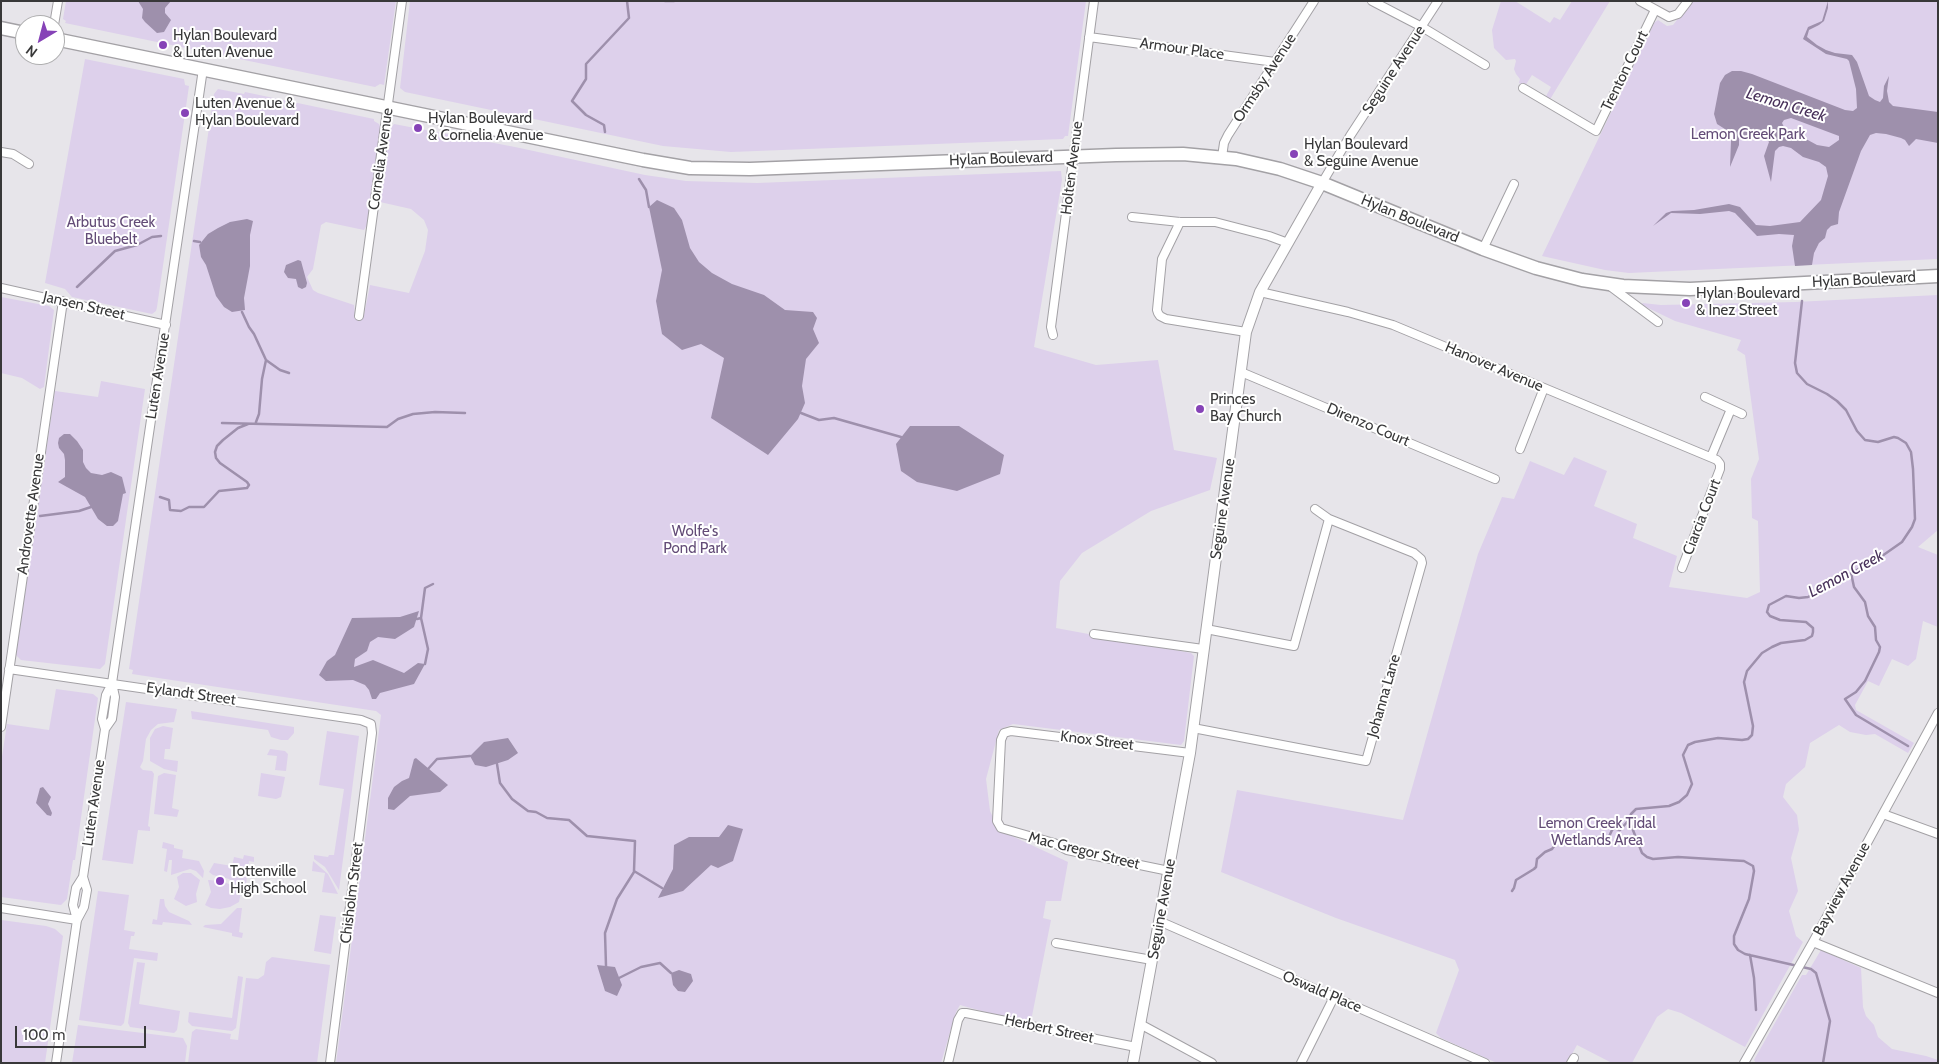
<!DOCTYPE html>
<html>
<head>
<meta charset="utf-8">
<style>
	body { margin:0 }
	#map { position:relative; width:1939px; height:1064px; overflow:hidden; background:#e7e5ea; font-family:Cabin,sans-serif }
	canvas { display:block }
	.frame { position:absolute; inset:0; border:2px solid #383839; pointer-events:none }
	.north { position:absolute; left:15px; top:15px; width:50px; height:50px; box-sizing:border-box; background:#fff; border:1px solid #afafb0; border-radius:50%; rotate:217deg; font-size:14px; font-weight:700; line-height:20px; text-align:center; color:#383839 }
	.north::after { content:''; display:block; margin:auto; width:18px; height:22px; background:#8643b7; clip-path:polygon(50% 0,100% 100%,50% 72%,0 100%) }
	.scale { position:absolute; left:15px; top:1026px; width:131px; height:22px; box-sizing:border-box; border:2px solid #383839; border-top:0; padding-left:6px; font-size:15px; line-height:18px; white-space:nowrap; color:#383839; -webkit-text-stroke:4px #fff; paint-order:stroke }
</style>
</head>
<body>
<div id="map">
<canvas width="1939" height="1064"></canvas>
<div class="frame"></div>
<div class="north">N</div>
<div class="scale">100 m</div>
</div>
<script>
const c = document.querySelector('canvas').getContext('2d');
c.lineJoin = 'round';
function fillPath(path, color) { c.fillStyle = color; c.fill(path, 'evenodd'); }
const toPath = rows => new Path2D(rows.map(r => 'M' + r).join(''));
function strokePath(path, color, width, dash) { c.strokeStyle = color; c.lineWidth = width; c.lineCap = dash ? 'butt' : 'round'; c.setLineDash(dash || []); c.stroke(path); }
function label(font, color, halo, rows, align = 'center') {
  c.font = font + ' Cabin,sans-serif'; c.lineWidth = 4; c.setLineDash([]); c.textBaseline = 'middle'; c.strokeStyle = halo; c.fillStyle = color; for (const [text, x, y, turn = 0] of rows) {
    c.save(); c.translate(x, y); c.rotate((+turn || 0) * Math.PI / 180); c.textAlign = isNaN(turn) ? turn : align; if (halo) c.strokeText(text, 0, 0); c.fillText(text, 0, 0); c.restore();
  }
}
const green = toPath([
	[66,1,396,1,384,85,380,84,375,87,65,23,66,21,63,19],
	[410,1,1086,1,1068,136,1065,136,1063,139,731,152,663,146,405,92,400,88],
	[1501,1,1515,1,1550,23,1554,17,1560,20,1572,1,1610,1,1549,101,1545,98,1551,87,1532,75,1525,86,1519,83,1520,79,1516,74,1514,69,1516,61,1515,59,1506,60,1494,48,1492,30],
	[1692,1,1938,1,1938,259,1629,273,1605,270,1542,256,1654,23,1658,20,1667,26,1673,25],
	[85,59,184,79,185,85,189,86,157,307,156,311,152,314,72,297,65,289,45,283],
	[218,89,244,94,245,92,374,119,374,121,379,124,381,128,367,225,364,230,326,222,321,225,313,269,307,277,313,290,318,293,354,305,355,317,357,319,360,319,364,315,370,285,409,293,425,251,428,230,424,220,411,209,380,202,389,130,394,124,515,147,645,175,686,181,757,183,1061,171,1062,180,1034,347,1096,365,1158,360,1174,450,1217,458,1210,490,1151,511,1082,553,1060,581,1056,628,1191,653,1194,656,1184,741,1181,745,1013,724,999,730,986,779,990,811,999,830,1068,862,1061,901,1046,901,1043,918,1051,920,1031,1021,989,1013,960,1005,956,1012,941,1063,336,1063,381,715,376,711,132,674,133,670,129,669,214,94],
	[1938,295,1938,530,1918,547,1938,555,1938,627,1923,621,1916,659,1908,666,1892,659,1879,686,1868,681,1855,705,1856,710,1914,743,1908,753,1875,734,1866,735,1850,732,1839,725,1810,743,1805,767,1786,784,1783,797,1797,815,1799,830,1791,858,1798,891,1789,911,1796,936,1803,942,1745,1047,1681,1013,1668,1009,1657,1017,1632,1063,1612,1063,1577,1045,1567,1063,1497,1063,1441,1038,1436,1033,1459,970,1455,960,1336,918,1221,872,1237,790,1403,820,1478,554,1502,497,1514,499,1530,461,1564,475,1574,457,1607,471,1594,506,1637,524,1633,538,1677,556,1669,587,1747,598,1760,592,1758,521,1752,518,1751,479,1759,459,1745,355,1737,350,1741,340,1675,321,1644,306,1642,303,1661,305,1795,302],
	[1,297,49,306,54,310,44,387,40,389,22,378,1,373],
	[101,381,145,389,105,664,100,669,21,660,16,655,55,391,98,397],
	[56,689,93,694,98,698,75,860,73,860,67,899,61,905,1,897,1,763,7,724,49,730],
	[126,702,177,709,174,722,158,724,151,730,146,739,143,761,140,767,143,770,152,771,154,774,148,826,150,827,150,831,138,830,133,864,102,860],
	[191,711,294,727,294,733,288,740,281,740,271,737,268,730,192,719],
	[163,726,173,728,170,749,165,749,164,759,178,761,177,772,164,769,150,761,150,738,155,729],
	[327,731,359,736,339,890,325,867,314,859,314,855,328,857,329,855,334,855,344,789,319,785],
	[270,749,285,751,288,754,286,771,275,770,277,756,267,755],
	[164,773,176,775,172,808,179,810,177,817,154,814,158,776],
	[261,773,285,777,281,797,276,799,258,796],
	[163,842,174,845,174,848,183,850,182,858,199,861,204,871,203,878,196,871,190,869,171,875,172,860,169,860,167,872,164,871,167,849,162,848],
	[244,855,254,857,254,862,249,861,245,892,229,879,213,875,209,872,214,863,232,866,234,857,243,859],
	[313,861,328,874,338,894,322,892,325,873,312,871],
	[183,873,191,873,200,880,196,894,197,902,186,906,174,899,179,887,177,877],
	[208,880,223,881,236,888,241,892,239,902,230,907,220,909,211,908,205,905,211,892],
	[98,891,129,895,124,930,135,932,134,936,131,936,129,949,158,953,157,961,134,958,124,1023,121,1026,79,1020],
	[160,899,164,899,165,906,169,912,189,921,192,925,163,922,162,925,152,924,153,919,157,920],
	[237,908,242,908,239,932,243,933,242,938,232,936,232,933,203,927,205,925,221,924],
	[320,915,336,917,331,954,314,951],
	[1,920,46,926,55,929,63,936,45,1063,1,1063],
	[1821,950,1861,968,1863,1007,1866,1016,1874,1025,1878,1037,1892,1049,1926,1056,1938,1060,1938,1063,1756,1063,1754,1060,1802,975,1806,975],
	[272,957,330,965,317,1063,188,1063,192,1032,196,1029,231,1034,230,1039,238,1040,246,978,258,979,264,975,266,962],
	[137,962,145,963,139,1004,180,1011,177,1030,174,1033,130,1027,128,1023],
	[238,976,243,977,236,1028,232,1031,192,1026,188,1022,189,1012,232,1018],
	[78,1025,183,1038,187,1046,185,1063,72,1063]
]);
const water = toPath([
	[138,1,171,1,165,8,165,13,171,20,164,32,157,33,145,22,142,18,143,9],
	[1828,1,1828,8,1824,21,1819,25,1809,30,1807,37,1817,45,1826,50,1835,53,1852,55,1857,62,1869,96,1875,100,1880,102,1883,98,1884,86,1889,76,1887,91,1889,102,1893,106,1938,112,1938,143,1916,139,1909,146,1905,140,1901,138,1886,134,1876,133,1870,135,1861,151,1839,212,1838,224,1831,226,1827,230,1825,238,1819,243,1814,253,1812,265,1795,266,1792,246,1794,235,1779,234,1757,236,1735,213,1729,211,1700,214,1671,213,1653,226,1666,213,1672,211,1694,210,1729,204,1740,207,1756,225,1770,226,1800,222,1821,200,1828,176,1826,167,1819,162,1803,157,1791,148,1783,146,1779,147,1775,151,1771,182,1764,156,1769,142,1767,139,1760,136,1740,135,1739,138,1739,145,1730,167,1731,141,1728,131,1717,124,1714,114,1720,83,1725,75,1732,71,1741,71,1752,74,1845,110,1853,111,1857,108,1856,89,1849,61,1847,59,1826,54,1803,39,1808,27,1822,21],
	[1791,118,1839,136,1839,140,1829,147,1817,145,1784,127,1782,123,1784,120],
	[657,200,674,208,682,220,690,248,699,262,712,273,732,284,764,295,785,310,813,312,817,318,813,329,819,343,806,359,802,386,805,403,798,419,768,455,711,418,724,358,701,344,682,350,662,334,656,301,662,270,649,207],
	[247,219,253,221,250,235,250,266,244,298,245,310,232,312,224,307,216,296,206,265,201,257,199,245,208,234,218,228,230,222],
	[298,260,301,261,307,283,306,287,302,289,298,287,296,279,288,278,284,272,286,265],
	[910,426,959,426,1004,455,1000,474,957,491,917,482,901,471,896,444],
	[64,434,70,434,77,441,83,450,83,462,86,468,91,473,102,475,111,472,122,477,126,493,123,494,118,521,113,526,107,526,98,519,85,497,58,482,65,477,65,460,64,454,59,448,58,443,59,438],
	[419,611,414,627,395,639,378,637,370,642,367,651,355,659,354,667,373,660,404,673,418,663,425,664,414,684,380,693,376,699,372,699,369,690,365,685,353,680,326,681,319,675,327,661,335,655,352,618,400,617],
	[508,738,518,753,508,760,486,767,475,765,470,756,484,742],
	[416,758,448,785,440,792,410,796,394,810,388,809,388,798,394,787,402,781,409,778,414,759],
	[43,787,51,797,48,804,52,813,51,816,47,815,36,803,40,788],
	[728,825,743,829,733,861,718,868,711,865,683,891,658,898,673,869,674,845,689,837,719,837],
	[597,965,615,967,622,985,617,996,605,991],
	[679,970,691,974,693,981,685,992,678,991,673,985,671,973]
]);
const stream = toPath([
	[665,1,674,1],
	[605,132,604,125,586,115,572,101,586,79,586,64,629,18,627,1],
	[639,179,646,190,649,207],
	[194,241,200,242],
	[77,287,115,251,137,245,152,237,161,236],
	[1802,301,1795,363,1797,373,1807,384,1827,394,1837,401,1846,410,1857,431,1865,440,1878,442,1894,437,1898,438,1906,443,1911,452,1913,469,1915,519,1912,527,1902,542,1882,556,1808,597,1799,598,1786,596,1769,605,1767,612,1770,616,1780,620,1806,622,1813,628,1813,632,1812,636,1805,640,1781,643,1772,647,1762,653,1747,671,1744,682,1753,726,1752,735,1748,739,1742,740,1718,738,1695,742,1688,745,1683,755,1692,784,1687,795,1679,802,1669,806,1636,809,1631,814,1629,820,1642,853,1647,857,1653,859,1678,857,1744,861,1753,866,1754,871,1749,899,1734,936,1734,944,1738,950,1745,954,1811,969,1816,973,1830,1021,1823,1063],
	[242,312,249,327,254,334,266,360,280,370,289,373],
	[801,413,819,420,834,418,901,437],
	[256,422,259,414,262,379,266,360],
	[222,423,387,427,398,419,413,414,435,412,465,413],
	[160,497,169,500,170,510,181,511,189,507,204,507,219,491,247,488,249,485,247,482,220,463,216,458,215,452,217,446,223,440,238,428,248,424],
	[40,516,79,511,91,507],
	[1851,573,1854,587,1865,602,1868,616,1875,627,1876,640,1880,647,1879,652,1865,681,1856,692,1845,699,1856,715,1908,746],
	[421,618,425,588,433,584],
	[417,619,421,618,428,649,425,664],
	[497,764,500,783,512,799,528,811,536,812,547,818,569,820,587,836,635,841,634,871,662,888],
	[428,769,437,759,470,756],
	[1512,891,1514,888,1516,880,1534,869,1536,867,1537,859,1545,852,1552,849,1560,838,1600,837,1603,834,1607,841,1612,830,1614,828,1620,830,1628,821],
	[1750,955,1754,978,1756,1010],
	[606,966,605,933,617,899,634,872],
	[619,978,641,967,660,963,671,973]
]);
const minor = toPath([
	[1372,1,1422,27,1485,65],
	[1640,1,1669,17,1678,14,1688,1],
	[54,25,58,1],
	[1089,37,1275,62],
	[1523,88,1596,131,1655,10],
	[1,152,13,154,29,164],
	[1222,157,1224,143,1228,135,1314,1],
	[1322,183,1350,136,1438,1],
	[1132,217,1180,222,1215,222,1269,236,1288,243],
	[1180,222,1162,259,1157,310,1158,313,1160,316,1166,319,1246,332],
	[1483,249,1514,184],
	[1610,286,1658,322],
	[1,288,166,325],
	[1260,292,1348,312,1393,325,1717,460,1720,464,1720,469,1682,568],
	[359,316,402,1],
	[1053,335,1051,327,1094,1],
	[1241,372,1495,479],
	[1705,397,1742,414],
	[1520,449,1544,388],
	[1711,457,1731,409],
	[1206,629,1294,646,1329,519],
	[1094,634,1203,649],
	[9,669,361,720,371,724,372,733,330,1063],
	[1,727,63,301],
	[1193,728,1366,761,1422,563,1421,559,1414,553,1329,519,1315,509],
	[105,729,112,719,115,697,112,683,203,69],
	[1883,814,1938,834],
	[1169,871,1067,850,1054,843,1001,828,997,821,1001,740,1004,733,1011,731,1190,753],
	[1,908,77,920],
	[77,920,73,905,76,888,83,877,105,729,102,719,106,695,112,683],
	[1159,921,1485,1063],
	[1813,942,1938,993],
	[1056,943,1152,960],
	[1140,1024,1212,1063],
	[56,1063,77,920,84,907,87,890,83,877],
	[948,1063,958,1020,962,1013,966,1013,1136,1047],
	[1301,1063,1334,997],
	[1571,1063,1574,1058],
	[1744,1063,1813,942,1938,713]
]);
const tertiary = toPath([
	[1133,1063,1190,753,1246,332,1260,292,1322,183]
]);
const primary = toPath([
	[1,28,25,33],
	[55,39,643,160,690,168,750,169,1116,155,1183,154,1236,159,1280,169,1322,183,1483,249,1536,268,1582,280,1623,286,1690,289,1938,276]
]);
const markers = [
	[163,45,5,"#8643b7"],
	[185,113,5,"#8643b7"],
	[418,128,5,"#8643b7"],
	[1294,154,5,"#8643b7"],
	[1686,303,5,"#8643b7"],
	[1200,409,5,"#8643b7"],
	[220,881,5,"#8643b7"]
];
const poiNames = [
	["Hylan Boulevard",173,36],
	["& Luten Avenue",173,53],
	["Luten Avenue &",195,104],
	["Hylan Boulevard",195,121],
	["Hylan Boulevard",428,119],
	["& Cornelia Avenue",428,136],
	["Hylan Boulevard",1304,145],
	["& Seguine Avenue",1304,162],
	["Hylan Boulevard",1696,294],
	["& Inez Street",1696,311],
	["Princes",1210,400],
	["Bay Church",1210,417],
	["Tottenville",230,872],
	["High School",230,889]
];
const streetNames = [
	["Armour Place",1182,49,8],
	["Seguine Avenue",1394,70,-57],
	["Trenton Court",1625,71,-64],
	["Ormsby Avenue",1265,78,-57],
	["Cornelia Avenue",381,159,-82],
	["Hylan Boulevard",1001,159,-2],
	["Holten Avenue",1072,168,-83],
	["Hylan Boulevard",1410,219,22],
	["Hylan Boulevard",1864,280,-3],
	["Jansen Street",84,306,13],
	["Hanover Avenue",1494,367,23],
	["Luten Avenue",158,376,-81],
	["Direnzo Court",1368,425,23],
	["Seguine Avenue",1223,509,-82],
	["Androvette Avenue",31,514,-82],
	["Ciarcia Court",1702,517,-69],
	["Eylandt Street",191,694,8],
	["Johanna Lane",1384,696,-74],
	["Knox Street",1097,741,7],
	["Luten Avenue",94,803,-82],
	["Mac Gregor Street",1084,851,14],
	["Bayview Avenue",1842,889,-62],
	["Chisholm Street",352,893,-83],
	["Seguine Avenue",1162,909,-80],
	["Oswald Place",1322,992,23],
	["Herbert Street",1049,1029,12]
];
const parkNames = [
	["Lemon Creek Park",1748,135],
	["Arbutus Creek",111,223],
	["Bluebelt",111,240],
	["Wolfe's",695,532],
	["Pond Park",695,549],
	["Lemon Creek Tidal",1597,824],
	["Wetlands Area",1597,841]
];
const waterNames = [
	["Lemon Creek",1786,105,17],
	["Lemon Creek",1846,574,-28]
];
fillPath(green, '#ddd0eb');
fillPath(water, '#9e90ac');
strokePath(stream, '#9e90ac', 2.5);
strokePath(minor, '#a3a1a5', 10);
strokePath(tertiary, '#a3a1a5', 12);
strokePath(primary, '#a3a1a5', 15);
strokePath(minor, '#fff', 8);
strokePath(tertiary, '#fff', 10);
strokePath(primary, '#fff', 12);
for (const [x, y, r, color] of markers) { const dot = new Path2D(); dot.arc(x, y, r, 0, 2 * Math.PI); c.fillStyle = color; c.fill(dot); strokePath(dot, '#fff', 2); }
label('15px', '#383839', '#fff', poiNames, 'left');
label('15px', '#383839', '#fff', streetNames);
label('15px', '#634c77', '#fff', parkNames);
label('italic 16px', '#49325b', '#fff', waterNames);
</script>
</body>
</html>
